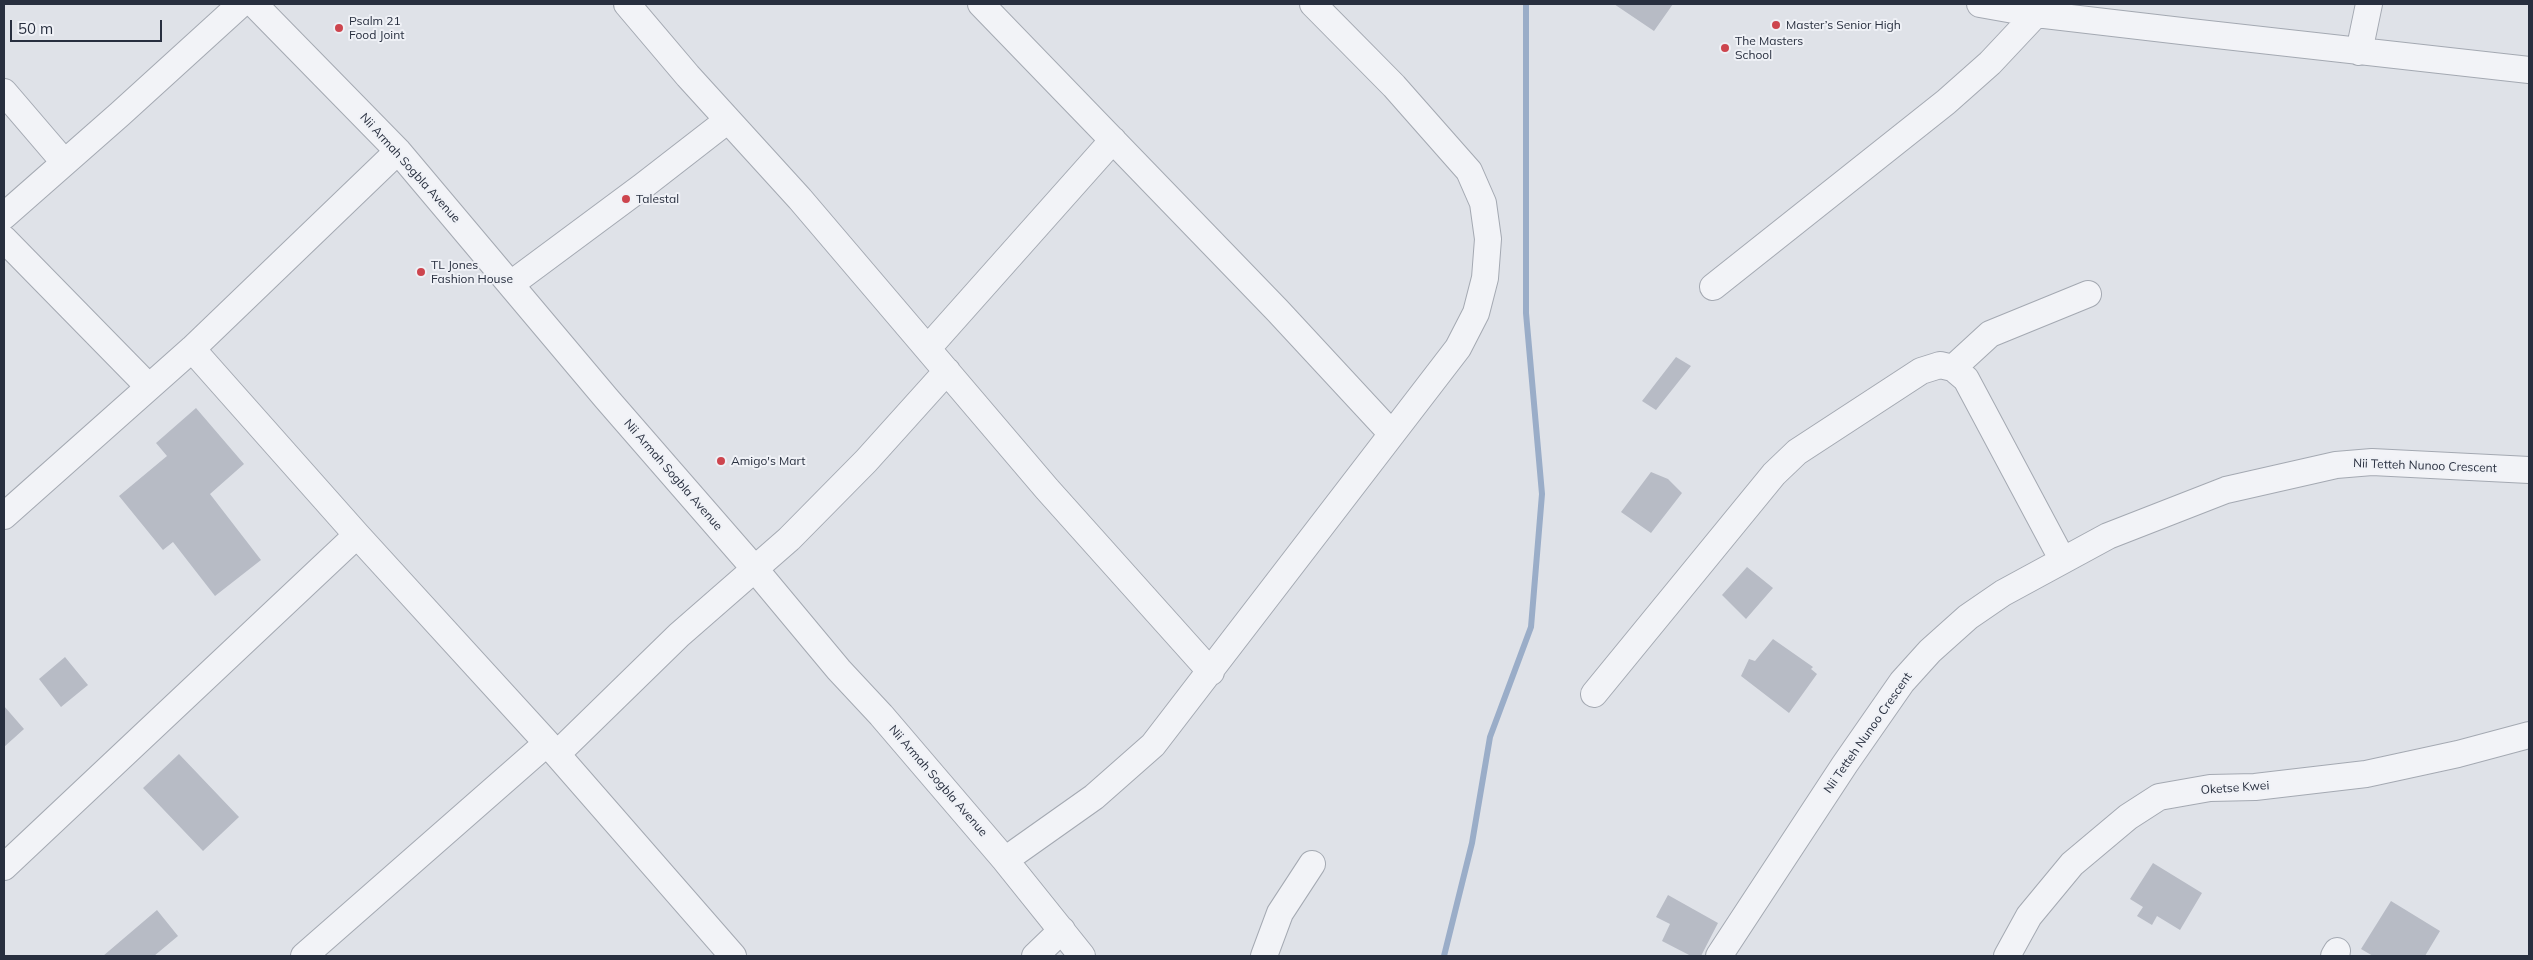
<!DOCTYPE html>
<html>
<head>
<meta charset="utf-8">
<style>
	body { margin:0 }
	#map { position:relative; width:2533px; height:960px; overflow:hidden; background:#dfe2e8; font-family:Mulish,sans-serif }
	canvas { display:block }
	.frame { position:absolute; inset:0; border:5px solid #282f3f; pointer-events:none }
	.scale { position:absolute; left:10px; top:20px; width:152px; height:22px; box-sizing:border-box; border:2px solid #282f3f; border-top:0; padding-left:6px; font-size:15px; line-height:18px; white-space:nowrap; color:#282f3f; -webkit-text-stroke:4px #eff1f6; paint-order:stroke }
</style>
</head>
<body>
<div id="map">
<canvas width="2533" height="960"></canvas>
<div class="frame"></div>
<div class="scale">50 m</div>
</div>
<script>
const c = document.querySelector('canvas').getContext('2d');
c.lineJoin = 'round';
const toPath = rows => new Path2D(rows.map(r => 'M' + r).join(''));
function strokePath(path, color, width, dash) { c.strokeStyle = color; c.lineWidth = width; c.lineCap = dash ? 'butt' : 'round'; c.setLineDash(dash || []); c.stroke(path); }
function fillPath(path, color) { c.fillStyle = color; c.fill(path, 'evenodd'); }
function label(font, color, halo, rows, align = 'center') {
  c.font = font + ' Mulish,sans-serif'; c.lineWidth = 4; c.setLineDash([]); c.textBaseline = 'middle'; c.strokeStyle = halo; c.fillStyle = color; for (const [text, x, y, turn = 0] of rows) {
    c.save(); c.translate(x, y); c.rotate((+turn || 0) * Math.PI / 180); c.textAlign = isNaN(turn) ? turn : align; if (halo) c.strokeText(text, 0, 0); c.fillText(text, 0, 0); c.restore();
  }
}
const stream = toPath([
	[1444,956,1472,843,1490,737,1531,627,1542,494,1526,313,1526,4]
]);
const building = toPath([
	[1614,4,1673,4,1654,31],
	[1676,357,1691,366,1656,410,1642,401],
	[196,408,244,464,210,494,261,560,215,596,173,542,163,550,119,496,167,456,156,443],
	[1651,472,1668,479,1682,493,1651,533,1621,512],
	[1747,567,1773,588,1746,619,1722,595],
	[1773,639,1813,667,1811,669,1817,674,1789,713,1741,676,1749,659,1755,661],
	[65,657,88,685,61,707,39,679],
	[4,706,24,729,4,747],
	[179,754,239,817,203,851,143,788],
	[2153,863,2202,893,2180,930,2157,916,2152,925,2137,916,2143,907,2130,899],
	[1668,895,1718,923,1701,956,1691,956,1662,941,1670,924,1656,917],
	[2391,901,2440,931,2425,956,2373,956,2361,949],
	[157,910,178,936,154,956,103,956]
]);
const minor = toPath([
	[254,4,398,151,606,398,754,568,839,670,881,715,1005,860,1082,956],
	[627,4,688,76,800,199,1047,489,1211,672],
	[981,4,1277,310,1392,434],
	[1980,4,2036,14,2190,32,2529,70],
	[2359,52,2369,4],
	[4,92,64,162],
	[4,216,120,114,241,4],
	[4,239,149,387],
	[511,284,643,186,728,120],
	[1713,287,1946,102,1990,63,2036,14,2040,4],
	[928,348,1113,140],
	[192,349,357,535,547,743,733,956],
	[1953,368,1990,334,2088,294],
	[4,516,192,349,398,151],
	[1594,694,1774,474,1797,452,1921,371,1940,365,1953,368,1966,379,2062,559],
	[557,754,679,635,789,539,866,461,947,371],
	[1005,860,1094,797,1153,745,1458,348,1476,313,1485,278,1488,239,1483,203,1469,171,1394,86,1313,4],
	[4,867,357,535],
	[304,956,547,743],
	[1035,956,1062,930],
	[1264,956,1280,913,1312,864],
	[1719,956,1845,764,1902,682,1930,651,1968,617,2003,593,2108,536,2226,490,2336,465,2372,462,2529,470],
	[2007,956,2029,916,2072,864,2128,817,2159,797,2210,788,2255,787,2366,774,2458,754,2529,735],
	[2334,956,2337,951]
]);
const markers = [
	[1776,25,5,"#cd454e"],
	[339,28,5,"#cd454e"],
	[1725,48,5,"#cd454e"],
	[626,199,5,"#cd454e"],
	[421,272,5,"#cd454e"],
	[721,461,5,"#cd454e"]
];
const poiNames = [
	["Psalm 21",349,21],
	["Food Joint",349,35],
	["Master’s Senior High",1786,25],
	["The Masters",1735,41],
	["School",1735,55],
	["Talestal",636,199],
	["TL Jones",431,265],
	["Fashion House",431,279],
	["Amigo's Mart",731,461]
];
const streetNames = [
	["Nii Armah Sogbla Avenue",410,168,48],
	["Nii Tetteh Nunoo Crescent",2425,466,2],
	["Nii Armah Sogbla Avenue",673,475,49],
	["Nii Tetteh Nunoo Crescent",1868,733,-55],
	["Nii Armah Sogbla Avenue",938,781,49],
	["Oketse Kwei",2235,788,-4]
];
strokePath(stream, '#9aadc8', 6);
fillPath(building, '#b7bbc5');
strokePath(minor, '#a4a9b2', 28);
strokePath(minor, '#f2f3f7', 26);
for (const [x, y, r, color] of markers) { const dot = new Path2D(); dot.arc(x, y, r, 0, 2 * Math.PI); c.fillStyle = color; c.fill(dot); strokePath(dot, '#eff1f6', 2); }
label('12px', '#282f3f', '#eff1f6', poiNames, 'left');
label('12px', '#282f3f', '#eff1f6', streetNames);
</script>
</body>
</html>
